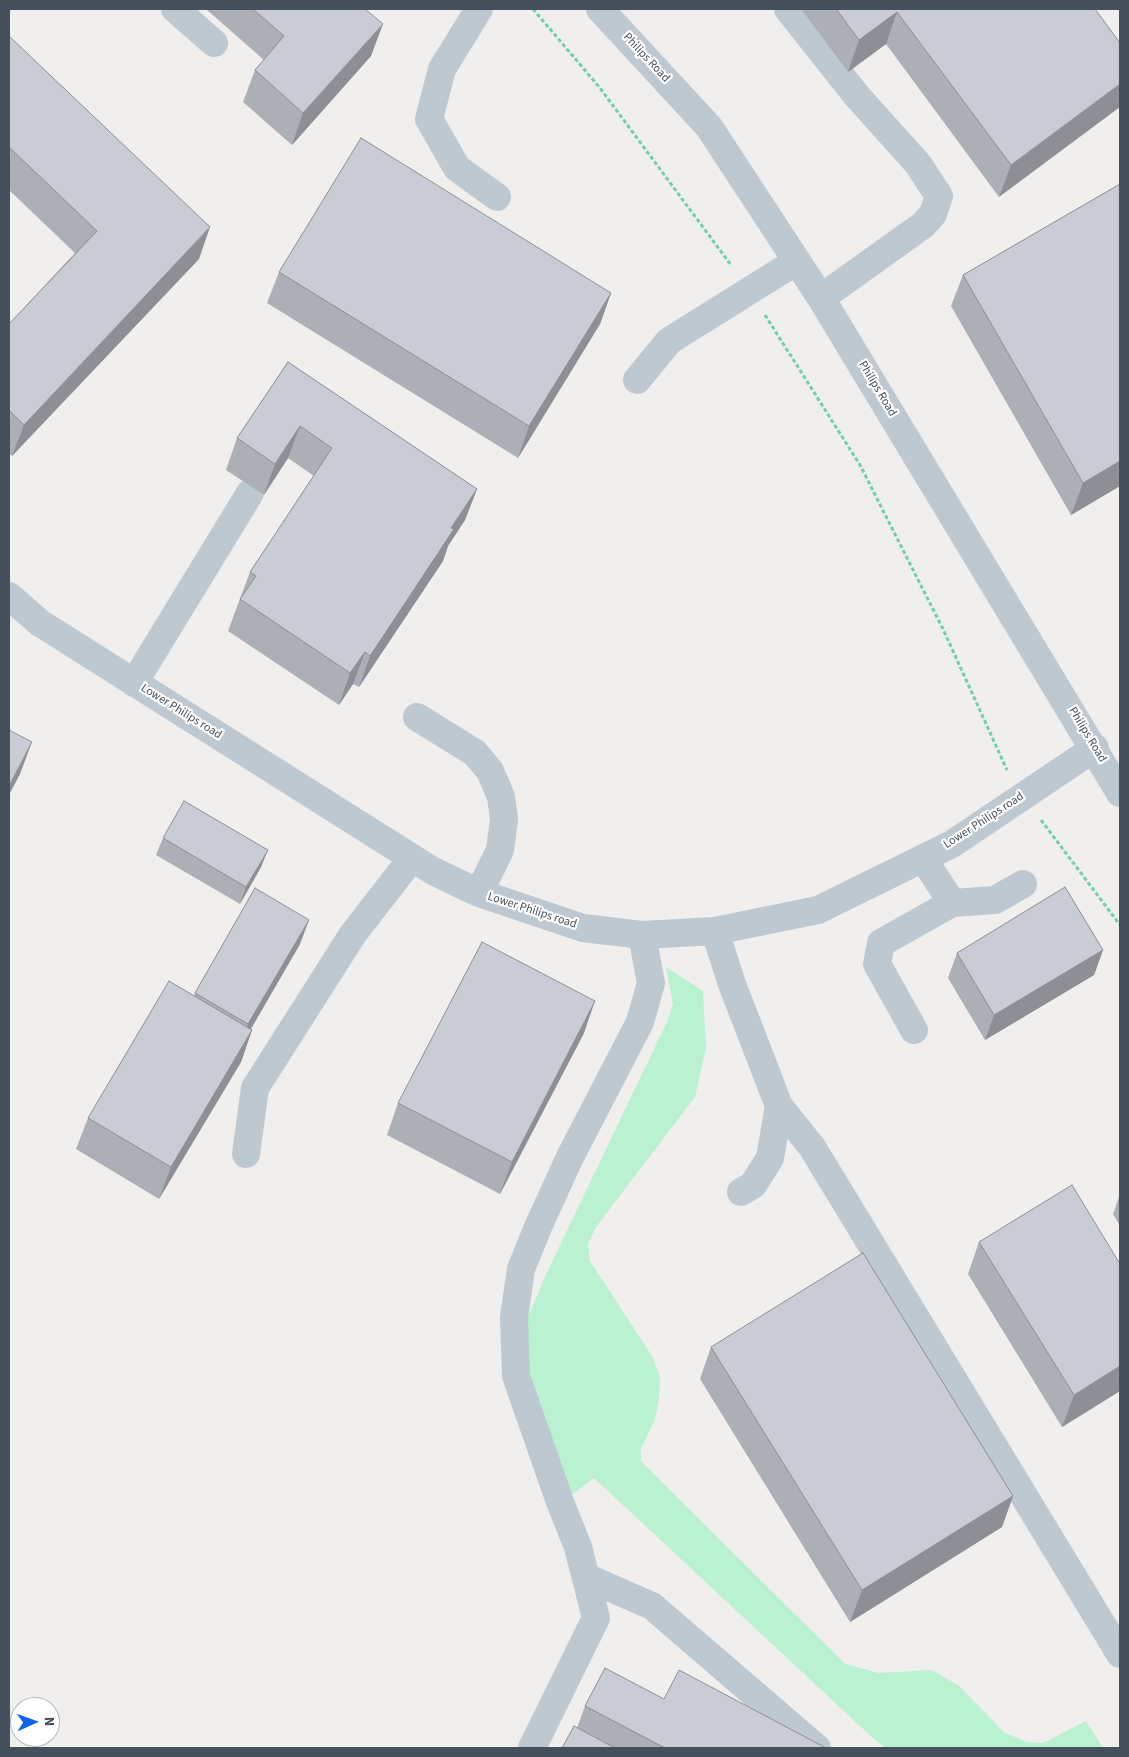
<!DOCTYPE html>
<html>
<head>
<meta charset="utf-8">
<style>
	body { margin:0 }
	#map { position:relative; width:1129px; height:1757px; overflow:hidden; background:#f1eeee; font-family:"Source Sans 3",sans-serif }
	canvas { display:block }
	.frame { position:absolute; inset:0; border:10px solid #45505c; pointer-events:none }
	.north { position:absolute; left:10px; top:1697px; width:50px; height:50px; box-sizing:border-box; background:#fff; border:1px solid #b5b9be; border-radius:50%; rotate:88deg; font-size:14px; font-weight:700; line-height:20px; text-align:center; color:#45505c }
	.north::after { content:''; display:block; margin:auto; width:18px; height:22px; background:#0e64eb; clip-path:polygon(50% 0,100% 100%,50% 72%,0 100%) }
</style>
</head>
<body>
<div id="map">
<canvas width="1129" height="1757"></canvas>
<div class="frame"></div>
<div class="north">N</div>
</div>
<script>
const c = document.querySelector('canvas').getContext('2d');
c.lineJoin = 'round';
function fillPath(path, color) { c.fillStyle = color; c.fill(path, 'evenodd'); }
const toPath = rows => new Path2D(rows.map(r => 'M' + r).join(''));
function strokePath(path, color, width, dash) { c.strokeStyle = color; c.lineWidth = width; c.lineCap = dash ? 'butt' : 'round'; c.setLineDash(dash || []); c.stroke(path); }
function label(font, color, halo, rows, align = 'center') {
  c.font = font + ' "Source Sans 3",sans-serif'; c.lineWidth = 4.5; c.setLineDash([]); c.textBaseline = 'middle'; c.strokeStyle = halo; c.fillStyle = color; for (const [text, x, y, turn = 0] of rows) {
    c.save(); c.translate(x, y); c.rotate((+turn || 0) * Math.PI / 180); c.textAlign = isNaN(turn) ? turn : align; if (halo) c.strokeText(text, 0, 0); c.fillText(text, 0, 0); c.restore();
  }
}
const green = toPath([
	[666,967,703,991,706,1048,695,1097,596,1227,588,1244,590,1261,652,1356,660,1377,659,1398,655,1419,641,1449,641,1461,845,1664,879,1673,931,1670,958,1685,1005,1733,1027,1742,1043,1743,1086,1721,1103,1748,886,1748,875,1740,594,1478,570,1496,524,1379,525,1323,549,1268,667,1022,673,1004]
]);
const path = toPath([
	[533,9,600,88,731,265],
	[765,315,860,465,943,629,1007,770],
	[1041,820,1120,925]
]);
const minor = toPath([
	[175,9,214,43],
	[479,9,442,69,429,119,457,168,497,197],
	[600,9,709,127,821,298,1120,793],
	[788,9,857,96,918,164,939,196,933,214,923,225,821,298],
	[637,380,669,341,797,261],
	[9,596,40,623,433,871,479,893,583,928,642,935,715,931,818,910,952,844,1095,748],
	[134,683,250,493],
	[417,717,475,753,490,771,501,797,504,819,500,850,479,893],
	[952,903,995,900,1023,884],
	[715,931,732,984,779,1106,812,1147,1120,1654],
	[914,1030,877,964,881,943,952,903,923,858],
	[246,1154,255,1088,353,934,412,858],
	[741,1192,753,1185,770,1158,779,1106],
	[588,1578,652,1606,817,1748],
	[532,1748,596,1618,578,1547,560,1502,516,1376,514,1317,521,1269,538,1227,570,1157,640,1022,651,983,642,935]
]);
const wall = toPath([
	[206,9,365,9,371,56,292,145,243,102,255,70,264,60],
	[801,9,1095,9,999,197,886,44,848,72],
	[9,36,199,259,12,456,9,453,9,324,75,253,9,190],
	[1120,184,1120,486,1071,515,951,306,963,275],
	[279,272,611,293,600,324,518,458,267,303],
	[288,362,477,489,465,520,448,546,443,561,359,687,353,684,339,705,228,631,250,572,314,476,288,458,264,495,226,470,237,438],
	[163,838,261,867,240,904,156,855],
	[300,944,251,1029,252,1030,241,1062,159,1199,76,1149,88,1118,194,996,195,993],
	[1103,950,1094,975,985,1040,948,978,957,953],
	[584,1033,500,1194,387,1135,398,1103],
	[1120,1194,1120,1226,1113,1214],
	[979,1242,1120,1391,1062,1427,968,1274],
	[711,1347,1013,1496,1002,1527,850,1622,700,1379],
	[664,1699,826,1748,562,1748,577,1728,585,1706]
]);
const shadedWall = toPath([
	[897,12,886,44,848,72,859,40],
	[383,24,371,56,292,145,303,113],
	[1120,84,1120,107,999,197,1011,165],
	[210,227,199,259,12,456,24,425],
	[611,293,600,324,518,458,529,426],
	[300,426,288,458,264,495,275,464],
	[1120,461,1120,486,1071,515,1083,483],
	[477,489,465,520,448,546,443,561,359,687,370,656,451,528],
	[365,652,353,684,339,705,350,673],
	[32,742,20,774,9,795,9,786],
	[268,850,261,867,240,904,246,887],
	[309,920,300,944,239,1049,248,1024],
	[1103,950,1094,975,985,1040,994,1015],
	[595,1001,584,1033,500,1194,512,1162],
	[252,1030,241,1062,159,1199,171,1167],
	[1120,1366,1120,1391,1062,1427,1074,1395],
	[1013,1496,1002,1527,850,1622,862,1590]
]);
const building = toPath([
	[253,9,365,9,383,24,303,113,255,70,284,36,253,9],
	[836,9,1095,9,1120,43,1120,84,1011,165,897,12,859,40,836,9],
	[9,36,210,227,24,425,9,410,9,324,97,231,9,147,9,36],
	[361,138,611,293,529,426,279,272,361,138],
	[1120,184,1120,461,1083,483,963,275,1120,184],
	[288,362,477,489,451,528,454,529,370,656,365,652,350,673,240,599,256,576,250,572,332,448,300,426,275,464,237,438,288,362],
	[9,730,32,742,9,786,9,730],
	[184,801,268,850,246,887,163,838,184,801],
	[1065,887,1103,950,994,1015,957,953,1065,887],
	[255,888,309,920,248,1024,195,993,255,888],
	[482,942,595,1001,512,1162,398,1103,482,942],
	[169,981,252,1030,171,1167,88,1118,169,981],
	[1072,1185,1120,1264,1120,1366,1074,1395,979,1242,1072,1185],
	[863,1253,1013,1496,862,1590,711,1347,863,1253],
	[605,1668,664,1699,679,1670,826,1748,665,1748,585,1706,605,1668],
	[574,1726,615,1748,562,1748,574,1726]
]);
const streetNames = [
	["Philips Road",646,58,47],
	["Philips Road",877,389,59],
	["Lower Philips road",181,712,32],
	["Philips Road",1087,735,59],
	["Lower Philips road",984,821,-33],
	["Lower Philips road",532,911,18]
];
fillPath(green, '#b9f1d1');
strokePath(path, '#6fd1a5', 3, [4, 2.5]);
strokePath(minor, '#bdc8d1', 28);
fillPath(wall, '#adafb6');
fillPath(shadedWall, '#8d8f94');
fillPath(building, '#c9ccd4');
strokePath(building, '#8d8f94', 1);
label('12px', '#45505c', '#fff', streetNames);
</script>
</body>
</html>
